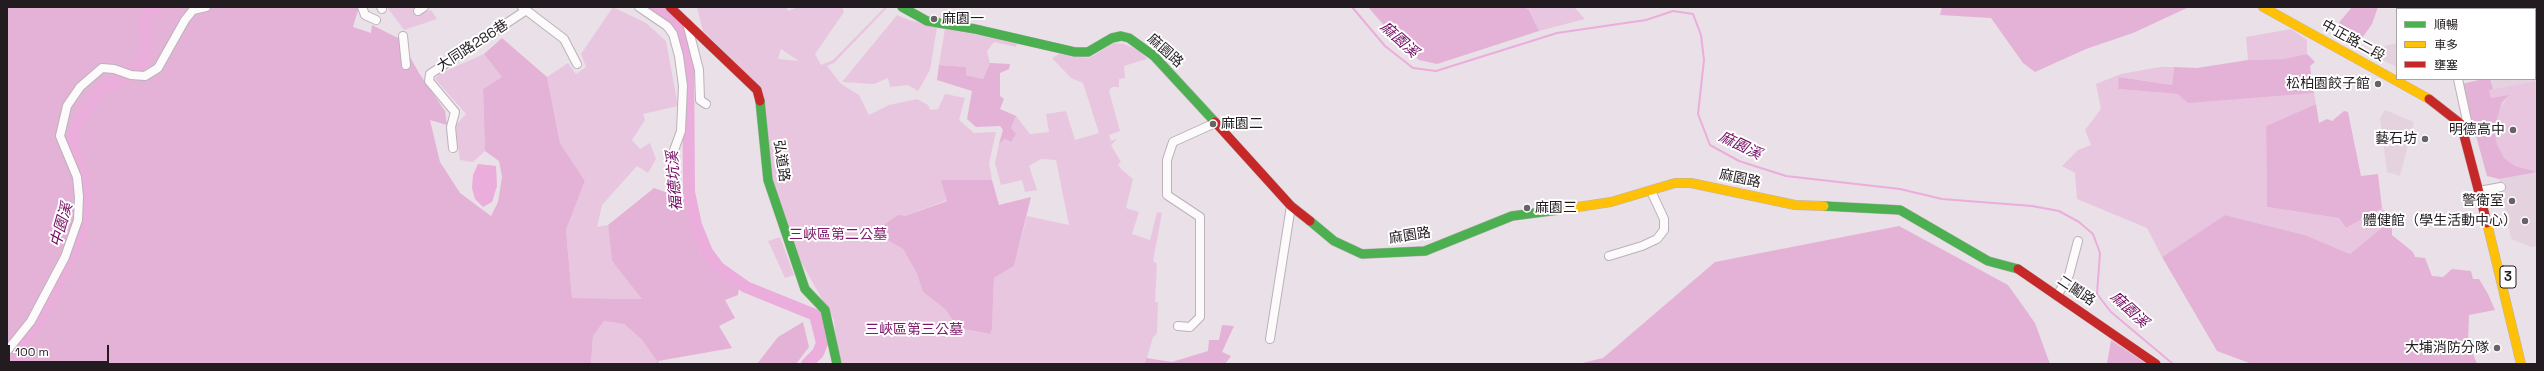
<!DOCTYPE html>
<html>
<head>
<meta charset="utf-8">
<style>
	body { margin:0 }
	#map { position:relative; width:2544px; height:371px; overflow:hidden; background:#eae0e7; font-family:"Space Grotesk","Noto Sans TC",sans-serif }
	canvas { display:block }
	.frame { position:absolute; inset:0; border:8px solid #221c20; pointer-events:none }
	.legend { position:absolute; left:2396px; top:8px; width:140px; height:72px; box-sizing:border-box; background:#fff; border:1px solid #a7a4a6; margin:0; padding:5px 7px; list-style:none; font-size:12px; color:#221c20 }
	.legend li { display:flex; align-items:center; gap:8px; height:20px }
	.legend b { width:20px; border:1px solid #a7a4a6 }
	.scale { position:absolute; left:8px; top:345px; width:101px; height:18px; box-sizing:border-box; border:2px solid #221c20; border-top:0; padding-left:5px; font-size:12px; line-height:14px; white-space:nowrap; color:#221c20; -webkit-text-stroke:3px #fff; paint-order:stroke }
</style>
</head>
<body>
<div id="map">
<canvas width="2544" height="371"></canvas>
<div class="frame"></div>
<ul class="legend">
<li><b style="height:5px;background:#4caf50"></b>順暢</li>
<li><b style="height:5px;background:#ffc107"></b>車多</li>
<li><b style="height:5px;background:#c62828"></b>壅塞</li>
</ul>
<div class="scale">100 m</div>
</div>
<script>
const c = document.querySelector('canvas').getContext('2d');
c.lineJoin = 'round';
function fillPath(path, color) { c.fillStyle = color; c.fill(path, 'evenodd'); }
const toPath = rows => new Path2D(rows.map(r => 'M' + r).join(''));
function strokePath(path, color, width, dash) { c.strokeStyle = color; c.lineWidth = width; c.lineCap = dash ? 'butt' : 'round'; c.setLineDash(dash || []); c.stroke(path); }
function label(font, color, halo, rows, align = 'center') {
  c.font = font + ' "Space Grotesk","Noto Sans TC",sans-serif'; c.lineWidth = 4; c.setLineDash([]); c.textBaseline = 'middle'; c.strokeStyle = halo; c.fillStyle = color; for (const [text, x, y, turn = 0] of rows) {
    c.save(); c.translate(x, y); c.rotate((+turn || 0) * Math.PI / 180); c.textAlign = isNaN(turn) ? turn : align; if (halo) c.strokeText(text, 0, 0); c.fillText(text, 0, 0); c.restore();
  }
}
const built = toPath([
	[2397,43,2397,67,2374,56,2380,47],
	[2535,71,2537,71,2537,246,2531,247,2511,239,2479,81,2492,79,2535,79],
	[2385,110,2414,122,2400,176,2387,172,2380,118]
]);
const green = toPath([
	[387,7,411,7,419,14,431,10,437,19,404,30],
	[613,7,646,23,666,41,678,106,643,114,645,120,632,140,640,149,650,143,656,159,648,173,637,166,602,205,597,227,608,225,612,261,643,299,572,298,566,230,585,181,560,143,547,77,568,63,576,74,586,67,581,54],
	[697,7,786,7,788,11,798,7,842,7,844,12,815,54,821,65,833,60,885,7,887,8,834,63,827,66,841,84,859,95,869,115,889,105,917,99,928,105,930,110,938,109,945,94,965,98,959,120,974,133,996,132,989,163,992,180,942,180,947,200,905,216,887,240,903,249,917,274,923,292,945,309,958,328,989,334,992,329,994,278,1014,266,1027,216,1069,225,1056,160,1041,159,1029,166,1037,190,1025,192,1022,180,1001,185,995,163,999,144,1005,139,1011,142,1016,134,1011,128,1016,116,1030,134,1049,132,1046,114,1066,111,1075,140,1099,133,1083,83,1071,78,1052,58,1059,54,1089,58,1114,43,1124,44,1139,50,1147,59,1124,66,1125,78,1119,79,1119,87,1112,87,1109,91,1120,131,1109,135,1111,141,1117,139,1111,145,1121,162,1118,164,1121,169,1133,179,1126,208,1139,212,1132,234,1150,240,1157,212,1162,213,1153,261,1157,264,1155,302,1158,302,1157,332,1156,335,1153,337,1145,364,838,364,843,363,838,356,834,320,801,262,769,170,763,91,703,31],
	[781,49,799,61,778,59],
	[1523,7,1574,7,1585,19,1539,31,1529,10],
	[897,15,909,20,937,27,930,70,918,91,908,85,890,87,888,78,874,84,842,82],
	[945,29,983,36,1017,43,1016,47,994,42,987,51,990,63,983,79,966,75,966,67,939,65],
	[2291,29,2307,40,2307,54,2283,59,2248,60,2246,37],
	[484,54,503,77,483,89,485,151,473,162,460,160,455,126,466,114,435,79,439,74],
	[2160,67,2174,67,2172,85,2120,77,2118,89,2178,94,2314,93,2316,104,2266,126,2267,207,2339,218,2346,228,2382,208,2392,219,2350,254,2305,235,2225,215,2162,257,2147,228,2077,199,2075,173,2062,166,2078,150,2091,145,2085,130,2101,109,2096,84,2121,74],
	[2537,81,2537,171,2528,171,2515,166,2504,158,2497,144,2494,129,2497,115,2508,96,2491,99,2489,90],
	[780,237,794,275,785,278,768,241],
	[604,321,624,324,642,340,657,361,655,364,591,364,593,336]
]);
const forest = toPath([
	[7,7,359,7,353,27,371,33,372,25,400,39,419,73,445,111,447,125,430,120,440,162,460,193,491,216,498,202,502,177,499,161,485,151,483,89,502,77,484,54,502,38,547,77,560,143,585,181,566,230,572,298,642,299,612,261,608,225,654,188,687,200,691,225,701,253,714,271,739,288,738,295,725,300,735,318,719,326,732,348,658,361,659,364,656,364,657,361,642,340,624,324,604,321,593,336,591,364,7,364],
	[1368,7,1523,7,1529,10,1539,31,1437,64,1419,60,1395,38],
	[1942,7,2105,8,2189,7,2133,33,2086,49,2035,72,2023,63,1991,18,1940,15],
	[2352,7,2378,7,2372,24,2358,44,2332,31],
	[2444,7,2537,7,2537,71,2535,71,2535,9,2444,9],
	[2307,54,2315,62,2310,66,2314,93,2188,103,2178,94,2118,89,2119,77,2172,85,2174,67,2197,68,2248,60,2283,59],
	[990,63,1010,64,1009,69,1000,73,1000,96,1004,99,1000,109,1016,116,1011,128,1016,134,1011,142,1005,139,999,144,1003,130,1000,126,976,127,967,119,972,91,937,80,939,65,966,67,966,75,983,79],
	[2483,79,2490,79,2493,89,2489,90,2491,98,2509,95,2502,102,2494,129,2497,144,2504,158,2515,166,2537,172,2499,179,2487,176,2462,84],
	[2316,104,2319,123,2327,119,2332,121,2344,111,2348,112,2361,176,2378,174,2382,208,2346,228,2339,218,2267,207,2266,126],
	[941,180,992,180,999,205,1031,197,1014,266,994,278,992,329,990,334,958,328,945,309,923,292,917,274,903,249,887,240,881,227,898,215,905,216,947,201],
	[2225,215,2305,235,2350,254,2392,219,2392,235,2413,252,2415,257,2425,258,2432,276,2443,277,2452,269,2471,271,2473,279,2479,279,2488,294,2495,310,2469,315,2468,341,2477,364,2252,364,2217,351,2162,257],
	[1899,226,2008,285,2035,323,2050,364,1578,364,1603,358,1715,262],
	[803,322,809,347,796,364,757,364,778,337],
	[1222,325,1234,326,1222,352,1231,356,1225,364,1145,364,1146,358,1172,362,1208,351,1209,340,1219,340],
	[2111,340,2147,364,2107,364]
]);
const water = toPath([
	[478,164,496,166,497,186,492,202,483,207,475,199,472,188,473,175]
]);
const stream = toPath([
	[1352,7,1385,46,1413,68,1436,71,1557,33,1646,20,1673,11,1693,14,1701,35,1704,60,1698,114,1710,145,1739,161,1786,176,1900,189,1942,199,2032,206,2059,211,2079,222,2093,234,2100,253,2097,294,2111,312,2173,364]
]);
const river = toPath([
	[655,7,677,24,688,51,689,192,696,225,707,252,719,268,746,287,815,315,822,343,818,353,807,364],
	[133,70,141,64,145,51,147,38,144,22,150,11,157,7],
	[24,364,20,356,22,342,38,323,76,244,85,217,86,199,82,174,73,146,75,130,99,91,122,78]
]);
const street = toPath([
	[362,7,365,15,376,20],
	[381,7,382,9],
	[522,7,564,39,577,64],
	[639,7,667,26,673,34,679,56,683,86,681,131,673,153,672,181],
	[2440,7,2441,9],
	[418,11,424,7],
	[687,23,699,70,700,100,706,104],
	[403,36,406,65],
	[2458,79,2467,121,2461,124],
	[453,148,451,127,455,112,429,81,430,74,525,11],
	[2479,191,2501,187],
	[1609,256,1642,246,1657,239,1664,230,1664,219,1651,191],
	[2057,296,2069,275,2078,241],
	[1178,326,1190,327,1200,317,1200,217,1167,195,1167,160,1173,142,1215,123],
	[1270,339,1291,206],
	[7,351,31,321,65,257,78,220,79,197,77,177,60,136,67,106,80,87,102,68,114,69,131,75,145,76,158,68,185,20,193,10,206,7]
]);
const fast = toPath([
	[902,7,927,21,975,29,1075,52,1088,52,1112,38,1121,36,1129,38,1154,56,1215,122],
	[760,101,768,180,805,289,825,310,837,364],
	[1824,206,1900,210,1988,261,2018,269],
	[1310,221,1334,241,1362,254,1425,251,1512,216,1558,210]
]);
const slow = toPath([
	[2263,7,2429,99],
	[1558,210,1611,202,1675,183,1691,183,1795,205,1824,206],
	[2487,223,2521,364]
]);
const jam = toPath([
	[670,7,757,90,760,101],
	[2429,99,2461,124,2487,223],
	[1215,122,1291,206,1310,221],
	[2018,269,2156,364]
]);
const markers = [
	[934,19,4,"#686166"],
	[2378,84,4,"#686166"],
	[1213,124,4,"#686166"],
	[2513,130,4,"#686166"],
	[2425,139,4,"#686166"],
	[2512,201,4,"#686166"],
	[1527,208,4,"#686166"],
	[2525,221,4,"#686166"],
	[2497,348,4,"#686166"]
];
const shields = [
	[2508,277,16]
];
const shieldNames = [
	["3",2508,277]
];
const poiNames = [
	["麻園一",942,19,"left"],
	["松柏園餃子館",2370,84],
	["麻園二",1221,124,"left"],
	["明德高中",2505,130],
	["藝石坊",2417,139],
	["警衛室",2504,201],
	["麻園三",1535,208,"left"],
	["體健館（學生活動中心）",2517,221],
	["大埔消防分隊",2489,348]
];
const streetNames = [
	["中正路二段",2353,41,29],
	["大同路286巷",473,46,-33],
	["麻園路",1165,51,42],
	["弘道路",781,161,82],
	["麻園路",1740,179,12],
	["麻園路",1410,236,-9],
	["二鬮路",2076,291,34]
];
const parkNames = [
	["三峽區第二公墓",838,235],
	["三峽區第三公墓",914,330]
];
const waterNames = [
	["麻園溪",1399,40,42],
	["麻園溪",1740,146,26],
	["福德坑溪",675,181,-94],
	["中園溪",62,225,-74],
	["麻園溪",2129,310,43]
];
fillPath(built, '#e4d3df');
fillPath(green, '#e9c6df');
fillPath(forest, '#e4b2d7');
fillPath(water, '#ebaddb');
strokePath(stream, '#ebaddb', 2);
strokePath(river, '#ebaddb', 12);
strokePath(street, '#bab2b8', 10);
strokePath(fast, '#bab2b8', 10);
strokePath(slow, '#bab2b8', 10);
strokePath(jam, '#bab2b8', 10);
strokePath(street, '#fcfafb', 8);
strokePath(fast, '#4caf50', 9);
strokePath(slow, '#ffc107', 9);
strokePath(jam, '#c62828', 9);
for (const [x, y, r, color] of markers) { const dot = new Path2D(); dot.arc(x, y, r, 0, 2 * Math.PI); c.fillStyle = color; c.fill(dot); strokePath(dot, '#fff', 1.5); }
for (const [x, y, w] of shields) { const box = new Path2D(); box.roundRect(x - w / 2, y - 11, w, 22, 3); c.fillStyle = '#fff'; c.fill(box); strokePath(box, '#221c20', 1); }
label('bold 13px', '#221c20', null, shieldNames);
label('14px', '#221c20', '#fff', poiNames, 'right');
label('14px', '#221c20', '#fff', streetNames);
label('14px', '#7c196a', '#fff', parkNames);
label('italic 15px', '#710960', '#fff', waterNames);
</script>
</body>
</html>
